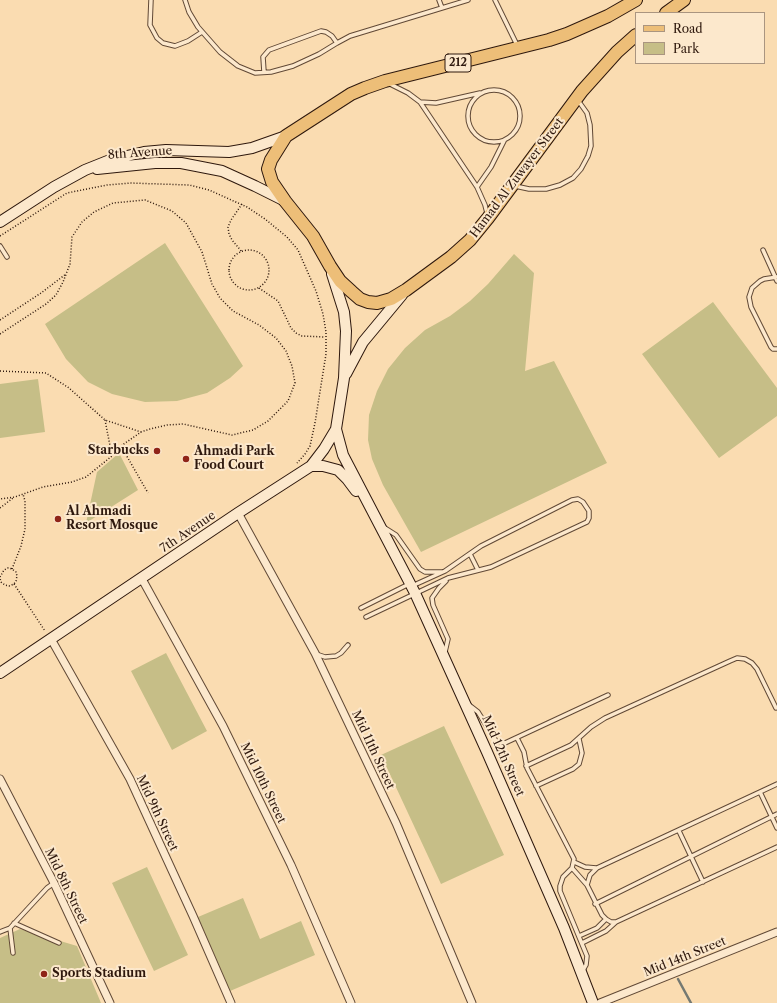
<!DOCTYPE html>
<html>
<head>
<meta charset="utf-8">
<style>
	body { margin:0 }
	#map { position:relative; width:777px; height:1003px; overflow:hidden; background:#fadcb1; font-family:"Libre Caslon Text",serif }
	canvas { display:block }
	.legend { position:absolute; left:635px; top:12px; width:130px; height:52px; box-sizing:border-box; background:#fce8cc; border:1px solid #aa9580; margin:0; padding:5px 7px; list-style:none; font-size:12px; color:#2e180d }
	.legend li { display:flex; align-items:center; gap:8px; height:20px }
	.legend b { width:20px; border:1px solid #aa9580 }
</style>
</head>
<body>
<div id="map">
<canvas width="777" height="1003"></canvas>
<ul class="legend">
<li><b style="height:5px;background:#edbe78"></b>Road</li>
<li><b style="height:11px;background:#c6be87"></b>Park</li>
</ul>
</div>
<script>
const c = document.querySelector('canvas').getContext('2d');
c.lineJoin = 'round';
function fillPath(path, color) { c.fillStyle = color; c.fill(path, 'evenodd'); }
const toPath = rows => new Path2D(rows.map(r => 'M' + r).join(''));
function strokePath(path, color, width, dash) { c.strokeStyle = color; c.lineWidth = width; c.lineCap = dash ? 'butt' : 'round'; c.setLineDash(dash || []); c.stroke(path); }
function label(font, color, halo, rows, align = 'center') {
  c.font = font + ' "Libre Caslon Text",serif'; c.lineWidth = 4; c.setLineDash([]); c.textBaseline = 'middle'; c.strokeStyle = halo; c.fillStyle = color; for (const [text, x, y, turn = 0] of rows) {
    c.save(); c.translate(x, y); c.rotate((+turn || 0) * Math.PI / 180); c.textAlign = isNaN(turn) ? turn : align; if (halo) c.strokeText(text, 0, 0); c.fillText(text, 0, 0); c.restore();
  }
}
const green = toPath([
	[165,243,243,366,230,378,207,393,177,401,145,402,112,394,88,382,66,359,45,324],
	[514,254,534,273,525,371,554,361,607,463,421,552,383,485,372,459,368,440,369,415,377,391,388,369,405,348,425,330,450,316,470,301,488,284],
	[713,302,777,388,777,416,719,458,642,354],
	[38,379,45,432,0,438,0,384],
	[119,453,138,490,86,523,97,472],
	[166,653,207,731,172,750,131,671],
	[444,726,504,855,441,884,381,755],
	[147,867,188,955,154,971,112,883],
	[243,898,260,939,301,921,315,955,230,991,198,917],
	[20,929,77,946,101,1003,0,1003,0,938]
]);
const stream = toPath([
	[678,979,691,1003]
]);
const path = toPath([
	[242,204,231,220,228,227,229,234,232,240,242,252],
	[0,236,67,193,107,185,130,183,189,185,209,190,247,207,265,219,287,237,298,250,316,291,323,314,326,332,326,354,315,423,310,446,305,454,297,463],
	'229 270a20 20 0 1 1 40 0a20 20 0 1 1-40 0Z',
	[259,288,278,301,291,328,296,333,302,336,325,337],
	[0,320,41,293,66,274],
	[0,334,46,304,56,295,63,282,70,264,72,237,82,222,94,212,113,203,145,200,172,211,186,223,202,252,212,284,220,298,233,311,259,325,276,338,286,351,292,366,295,383,288,401,268,421,253,430,232,435,183,424,167,425,150,429,141,432,121,446,112,456,86,477,72,482,43,487,15,497,0,499],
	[0,371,46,373,69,388,105,420,141,432],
	[105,420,112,456],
	[121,446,148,493],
	[0,508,13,498],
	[12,569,21,546,25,529,25,501,23,494],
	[0,577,4,570,8,568,12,569,16,572,17,576,16,581,14,584,9,586,5,585,1,582,0,578],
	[14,584,45,631]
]);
const service = toPath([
	[151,0,150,25,157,38,163,43,175,46,188,41,202,32],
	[185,0,189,12,198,27,220,52,238,66,255,73,271,72,293,66,319,54,337,43,350,36,468,0],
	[439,0,442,8],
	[495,0,517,45],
	[264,72,263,57,269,50,321,31,326,32,332,36,337,43],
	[390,84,408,93,420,102,477,187,485,205,487,213],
	'468 116a26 26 0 1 1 52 0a26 26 0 1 1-52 0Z',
	[420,102,436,103,480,93],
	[515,186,529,189,546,189,560,185,573,178,581,169,588,156,591,146,590,125,587,113,577,99],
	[477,187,491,167,504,141],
	[0,246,7,257],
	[763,250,777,281],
	[777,277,764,279,760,281,752,288,749,297,751,307,771,347,773,349,777,349],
	[385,528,396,535,420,569,425,572,442,572],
	[470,554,478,570],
	[361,608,409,584],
	[366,617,448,578,491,567,587,522,589,518,589,511,583,502,578,499,572,500,481,546,445,571,412,586],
	[445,652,448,639,433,605,432,598,439,588,446,581],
	[316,654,325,657,336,656,341,653,348,645],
	[469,705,478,712,496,741,505,743,608,695],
	[517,738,524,752,527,768,574,859,572,868,563,877,560,886,560,891,587,956,586,965,582,972],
	[526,766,571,745,591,727,605,718,730,661,737,658,745,659,752,663,757,669,776,708],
	[536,786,573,769,579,764,582,753,579,739],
	[760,792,777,828],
	[679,831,703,882],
	[574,862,585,867,596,868],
	[572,868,587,885,602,915,606,919,611,922,616,922,777,847],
	[587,885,590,875,597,868,777,784],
	[595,904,777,814],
	[14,923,59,943],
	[10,928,13,953],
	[0,932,10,928,47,888,54,883],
	[579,936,597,928,606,919],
	[582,943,606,931,616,922]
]);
const minor = toPath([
	[238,513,315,653,396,823,472,1003],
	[142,579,223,726,291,865,351,1003],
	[51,639,130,779,193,916,231,1003],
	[0,779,54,883,110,1003],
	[600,1003,777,932]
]);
const secondary = toPath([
	[97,169,155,163,181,163,222,171,255,186,285,201],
	[0,222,54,187,85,170,110,160,144,152,166,150,229,152,252,148,286,136],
	[346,374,363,342,402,295],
	[336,429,343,455,415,593,487,752,564,928,593,1003],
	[311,466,323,466,338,470,347,479,356,491],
	[0,673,238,513,311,466,324,449,336,429,344,378,346,331,344,312,332,274]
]);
const primary = toPath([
	[636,0,608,16,567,34,549,40,385,81,365,88,351,94,286,136,271,160,268,169,272,182,285,201,313,236,330,266,340,281,352,292,360,299,368,302,377,303,391,299,406,290,451,257,470,240,488,218,582,91,617,52,636,35],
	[666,13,684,0]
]);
const markers = [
	[157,451,4,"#8f2418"],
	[186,459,4,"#8f2418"],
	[58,519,4,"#8f2418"],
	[44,974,4,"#8f2418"]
];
const shields = [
	[458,63,26]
];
const shieldNames = [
	["212",458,63]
];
const streetNames = [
	["8th Avenue",140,153,-4],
	["Hamad Al Zuwayer Street",517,178,-53],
	["7th Avenue",188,532,-34],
	["Mid 11th Street",373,750,65],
	["Mid 12th Street",503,756,66],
	["Mid 10th Street",263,783,64],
	["Mid 9th Street",157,813,65],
	["Mid 8th Street",66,886,64],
	["Mid 14th Street",685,957,-22]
];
const poiNames = [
	["Starbucks",149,451,"right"],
	["Ahmadi Park",194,452],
	["Food Court",194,466],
	["Al Ahmadi",66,512],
	["Resort Mosque",66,526],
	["Sports Stadium",52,974]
];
fillPath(green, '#c6be87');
strokePath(stream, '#747972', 2.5);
strokePath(service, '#614936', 5.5);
strokePath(minor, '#614936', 9);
strokePath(secondary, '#2e180d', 12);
strokePath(primary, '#2e180d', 14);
strokePath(path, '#2e180d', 1.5, [1, 2]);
strokePath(service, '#fce8cc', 3.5);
strokePath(minor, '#fce8cc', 7);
strokePath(secondary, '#fce8cc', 10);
strokePath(primary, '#edbe78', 12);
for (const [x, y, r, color] of markers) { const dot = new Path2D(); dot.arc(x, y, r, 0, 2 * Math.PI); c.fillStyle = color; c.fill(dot); strokePath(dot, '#fce8cc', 1.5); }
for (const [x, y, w] of shields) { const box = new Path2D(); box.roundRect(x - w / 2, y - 9, w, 18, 3); c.fillStyle = '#fce8cc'; c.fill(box); strokePath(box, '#2e180d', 1); }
label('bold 11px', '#2e180d', null, shieldNames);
label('12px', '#2e180d', '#fce8cc', streetNames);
label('bold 12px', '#2e180d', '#fce8cc', poiNames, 'left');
</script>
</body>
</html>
